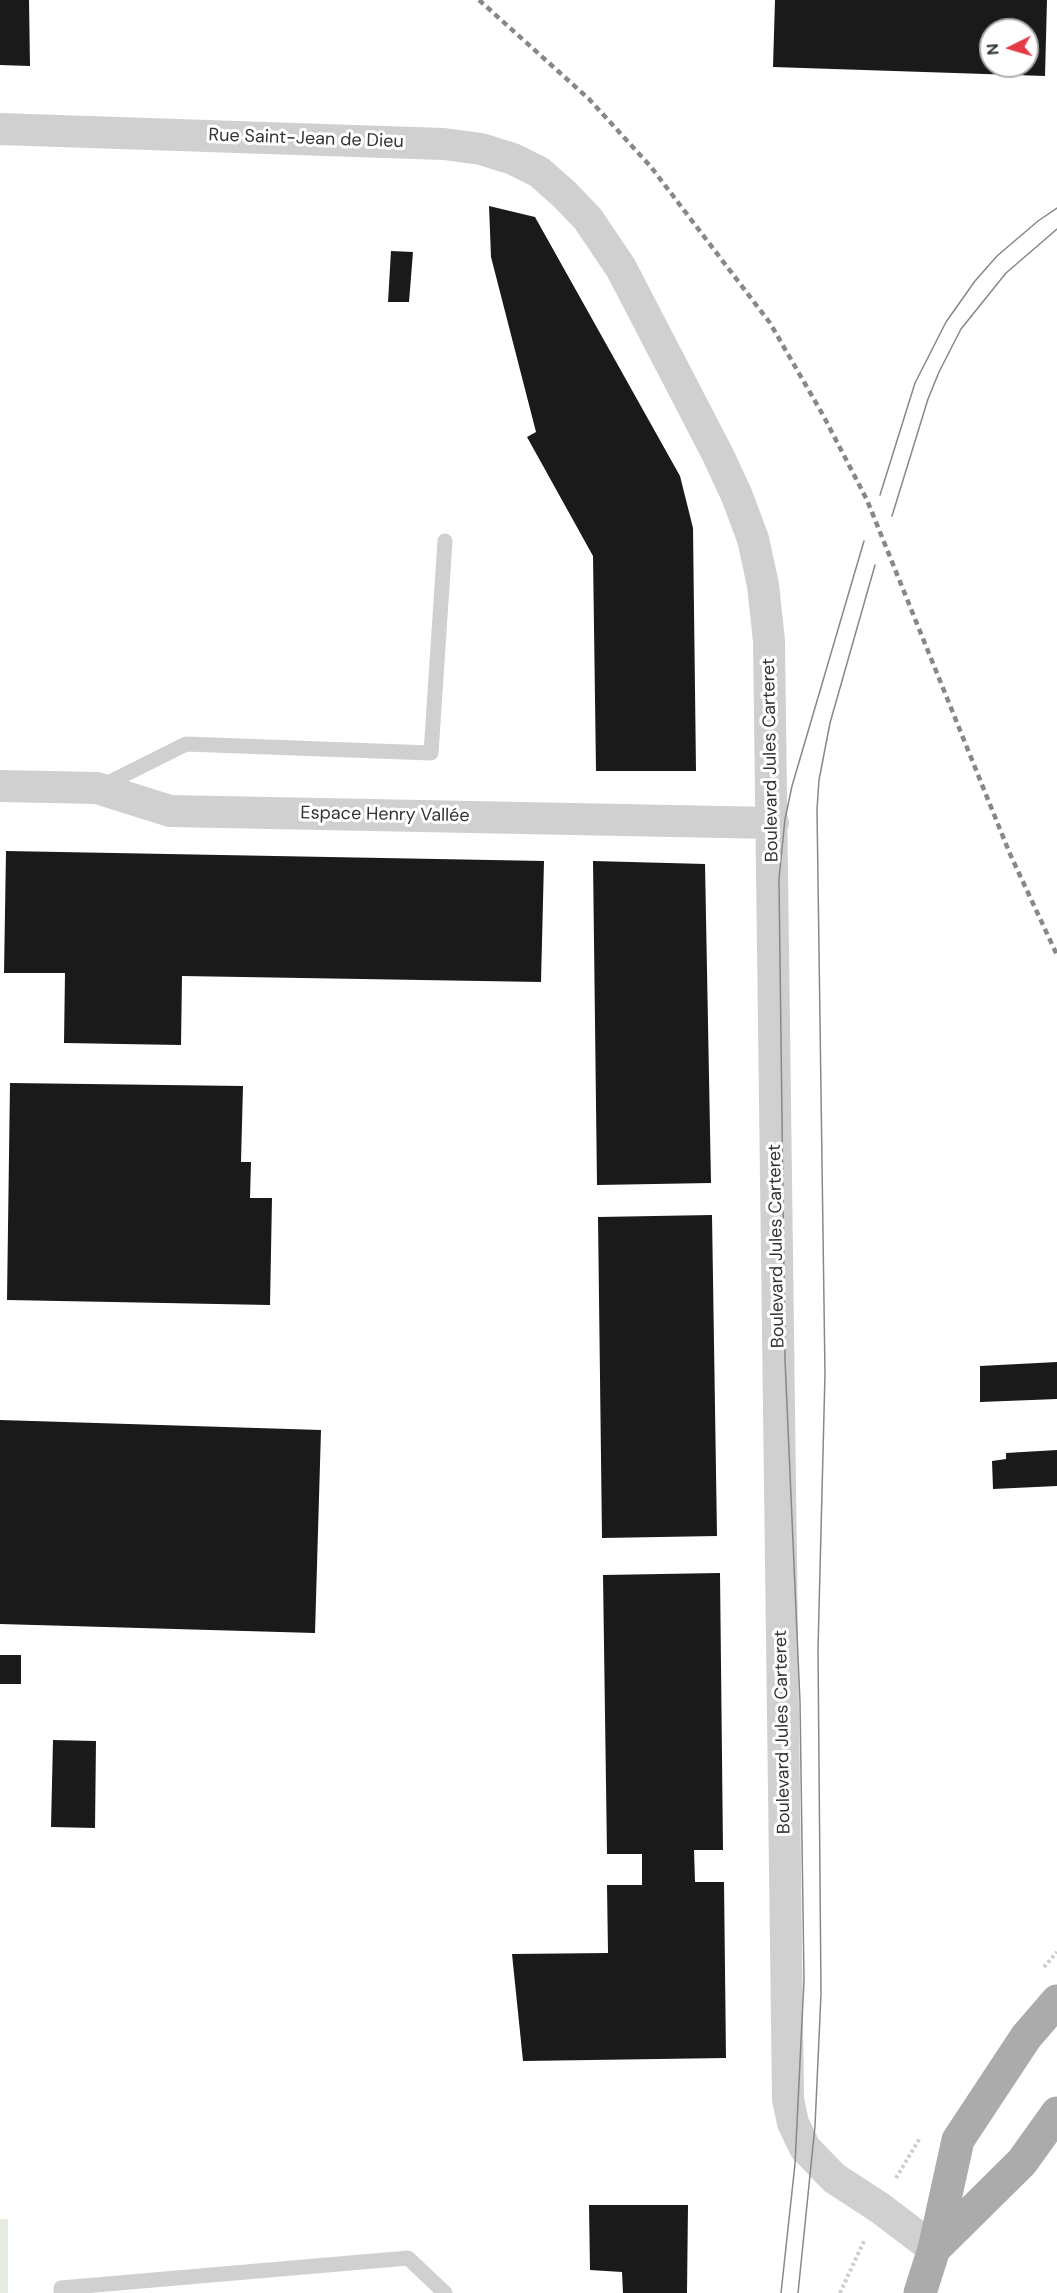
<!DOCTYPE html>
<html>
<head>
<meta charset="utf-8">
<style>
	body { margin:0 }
	#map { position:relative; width:1057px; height:2293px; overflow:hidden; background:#fff; font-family:"DM Sans",sans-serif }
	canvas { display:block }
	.north { position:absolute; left:979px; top:18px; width:60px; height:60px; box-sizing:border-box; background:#fff; border:2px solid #adadad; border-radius:50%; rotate:265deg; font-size:16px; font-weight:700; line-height:24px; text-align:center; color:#333 }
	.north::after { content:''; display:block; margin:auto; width:21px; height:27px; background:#e63946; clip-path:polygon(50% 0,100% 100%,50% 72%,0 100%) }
</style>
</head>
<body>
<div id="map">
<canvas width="1057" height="2293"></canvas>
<div class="north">N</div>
</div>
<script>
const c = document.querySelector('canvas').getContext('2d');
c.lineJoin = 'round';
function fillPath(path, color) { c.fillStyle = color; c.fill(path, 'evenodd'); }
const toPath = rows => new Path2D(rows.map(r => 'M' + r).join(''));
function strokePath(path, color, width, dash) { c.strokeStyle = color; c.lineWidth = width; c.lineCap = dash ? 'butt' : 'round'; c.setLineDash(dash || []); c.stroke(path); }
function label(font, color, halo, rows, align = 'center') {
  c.font = font + ' "DM Sans",sans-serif'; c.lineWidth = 6; c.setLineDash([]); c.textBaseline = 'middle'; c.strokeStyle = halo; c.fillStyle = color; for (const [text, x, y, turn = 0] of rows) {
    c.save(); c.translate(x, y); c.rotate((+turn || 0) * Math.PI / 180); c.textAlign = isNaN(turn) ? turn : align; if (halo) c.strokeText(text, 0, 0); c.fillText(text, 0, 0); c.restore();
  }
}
const green = toPath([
	[0,2219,8,2219,8,2293,0,2293]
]);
const building = toPath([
	[0,0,29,0,30,66,0,65],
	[775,0,1047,0,1045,76,773,67],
	[991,30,1027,30,1027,66,991,66],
	[489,206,535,217,680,476,693,528,696,771,596,771,593,556,527,437,536,432,491,257],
	[391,251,413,252,409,302,388,302],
	[6,851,544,861,541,982,182,976,181,1045,64,1043,65,973,4,973],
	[593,861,705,864,711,1183,597,1185],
	[10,1083,243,1086,241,1162,251,1162,250,1198,272,1198,270,1305,7,1300],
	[712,1215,717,1536,602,1538,598,1217],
	[1057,1362,1057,1399,980,1402,980,1366],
	[0,1420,321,1430,315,1633,0,1624],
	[1057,1450,1057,1486,993,1489,992,1461,1006,1459,1006,1453],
	[720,1573,723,1850,694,1850,695,1882,724,1882,726,2058,523,2061,512,1954,608,1953,607,1885,642,1885,642,1854,607,1854,603,1575],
	[0,1655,21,1655,21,1684,0,1684],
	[53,1740,96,1741,95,1828,51,1827],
	[589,2205,688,2205,687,2293,623,2293,622,2272,590,2270]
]);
const path = toPath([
	[1044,1967,1057,1952],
	[896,2178,920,2138],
	[840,2293,864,2241]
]);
const lane = toPath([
	[100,787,186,744,431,753,445,541],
	[61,2293,61,2288,408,2258,445,2293]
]);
const street = toPath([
	[0,129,444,144,481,149,513,159,539,172,564,194,588,219,621,268,718,455,737,496,753,539,763,585,769,641,788,2099,793,2123,805,2148,834,2178,880,2208,934,2249],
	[0,786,97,788,170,811,773,823]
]);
const primary = toPath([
	[934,2249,1022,2162,1057,2113],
	[920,2293,934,2249,958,2140,1026,2037,1057,2001]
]);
const tram = toPath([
	[880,495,915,383,946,322,975,281,997,256,1038,221,1057,208],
	[892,516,928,399,939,372,961,329,1006,273,1057,229],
	[781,2293,795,2164,804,1980,800,1702,785,1359,779,879,785,819,792,786,864,541],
	[798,2293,815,2126,821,1994,818,1649,825,1374,817,809,819,780,830,723,875,565]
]);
const rail = toPath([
	[479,0,589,99,651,167,770,323,823,415,867,500,1010,854,1057,955]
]);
const streetNames = [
	["Rue Saint-Jean de Dieu",306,139,2],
	["Boulevard Jules Carteret",771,760,-91],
	["Espace Henry Vallée",385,815,1],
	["Boulevard Jules Carteret",777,1246,-91],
	["Boulevard Jules Carteret",783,1732,-91]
];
fillPath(green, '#e6ecdf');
fillPath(building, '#1a1a1a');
strokePath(path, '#cdcdcd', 4, [3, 3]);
strokePath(lane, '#d0d0d0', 15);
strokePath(street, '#d0d0d0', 32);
strokePath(primary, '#ababab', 33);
strokePath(tram, '#888', 1.5);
strokePath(rail, '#888', 4.5, [6, 4.5]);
label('18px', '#333', '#fff', streetNames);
</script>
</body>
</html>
